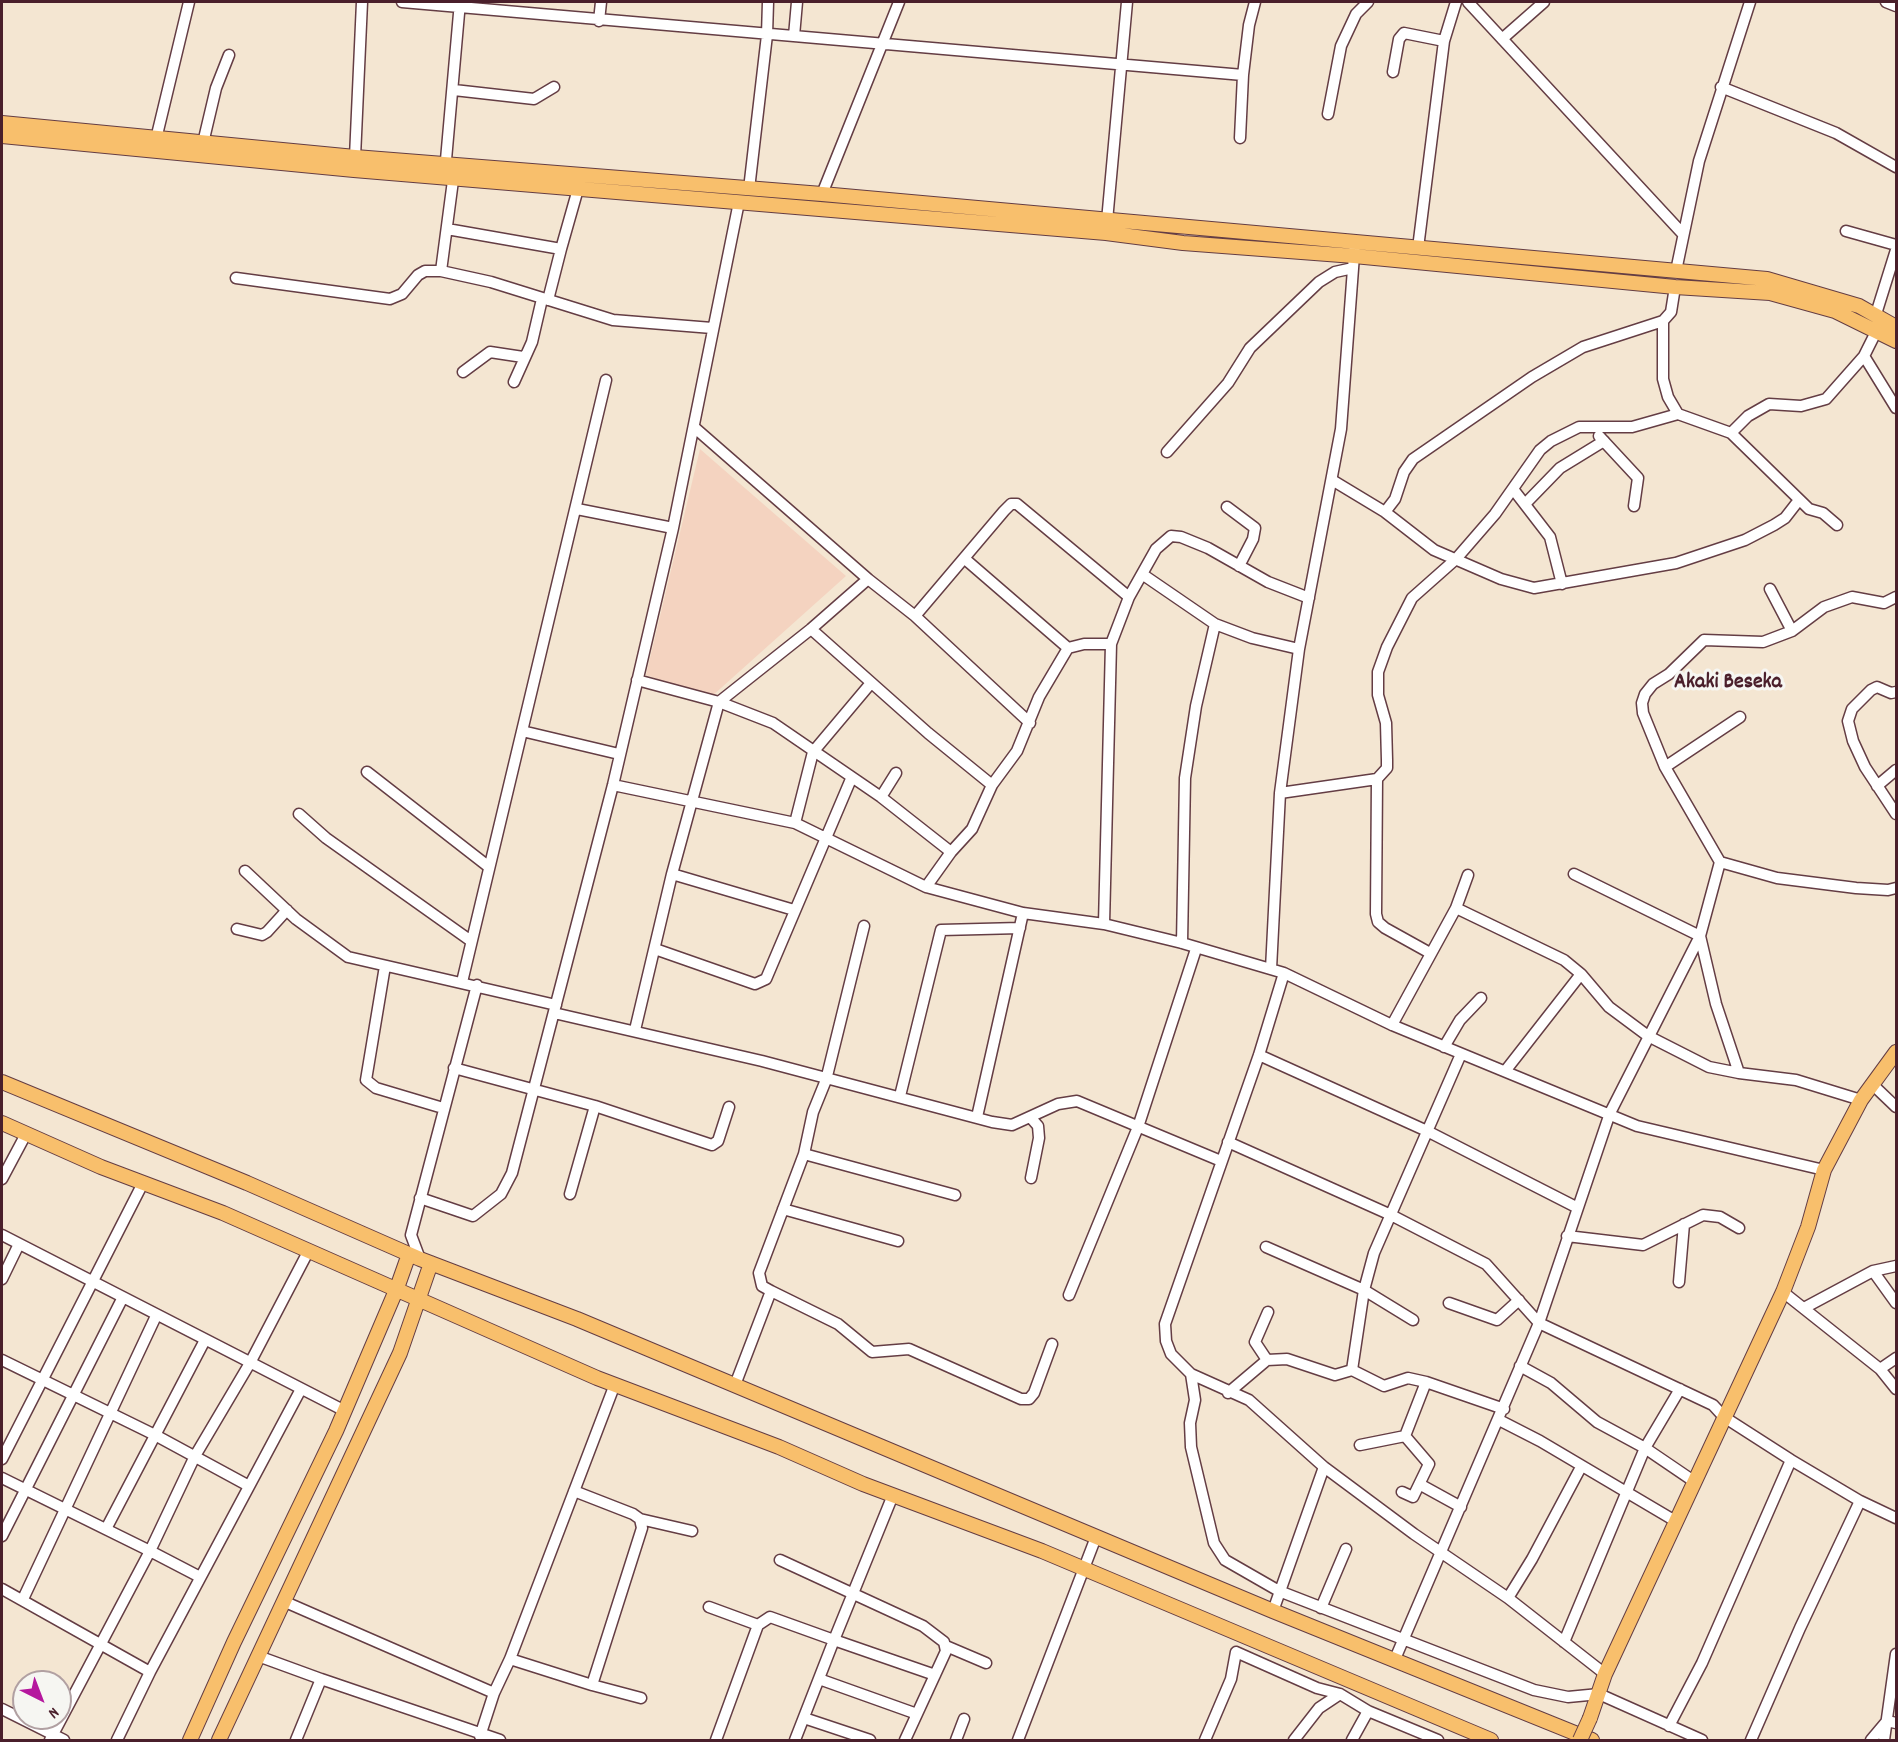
<!DOCTYPE html>
<html>
<head>
<meta charset="utf-8">
<style>
	body { margin:0 }
	#map { position:relative; width:1898px; height:1742px; overflow:hidden; background:#f4e6d2; font-family:Dekko,sans-serif }
	canvas { display:block }
	.frame { position:absolute; inset:0; border:3px solid #4a1f2b; pointer-events:none }
	.north { position:absolute; left:12px; top:1670px; width:60px; height:60px; box-sizing:border-box; background:#f6f6f2; border:2px solid #b1a0a2; border-radius:50%; rotate:138deg; font-size:16px; font-weight:700; line-height:24px; text-align:center; color:#4a1f2b }
	.north::after { content:''; display:block; margin:auto; width:21px; height:27px; background:#b5179e; clip-path:polygon(50% 0,100% 100%,50% 72%,0 100%) }
</style>
</head>
<body>
<div id="map">
<canvas width="1898" height="1742"></canvas>
<div class="frame"></div>
<div class="north">N</div>
</div>
<script>
const c = document.querySelector('canvas').getContext('2d');
c.lineJoin = 'round';
function fillPath(path, color) { c.fillStyle = color; c.fill(path, 'evenodd'); }
const toPath = rows => new Path2D(rows.map(r => 'M' + r).join(''));
function strokePath(path, color, width, dash) { c.strokeStyle = color; c.lineWidth = width; c.lineCap = dash ? 'butt' : 'round'; c.setLineDash(dash || []); c.stroke(path); }
function label(font, color, halo, rows, align = 'center') {
  c.font = font + ' Dekko,sans-serif'; c.lineWidth = 6; c.setLineDash([]); c.textBaseline = 'middle'; c.strokeStyle = halo; c.fillStyle = color; for (const [text, x, y, turn = 0] of rows) {
    c.save(); c.translate(x, y); c.rotate((+turn || 0) * Math.PI / 180); c.textAlign = isNaN(turn) ? turn : align; if (halo) c.strokeText(text, 0, 0); c.fillText(text, 0, 0); c.restore();
  }
}
const built = toPath([
	[700,449,846,576,711,697,646,675]
]);
const minor = toPath([
	[402,2,1243,75],
	[1468,2,1682,233],
	[1886,2,1896,6],
	[599,21,601,2],
	[794,36,797,2],
	[1502,39,1544,2],
	[1393,72,1399,39,1404,33,1444,41],
	[1721,87,1836,133,1896,167],
	[454,90,534,99,554,87],
	[1328,114,1341,46,1356,14,1368,2],
	[1240,138,1243,75,1249,25,1255,2],
	[156,139,189,2],
	[203,143,216,88,229,55],
	[355,157,362,2],
	[445,171,460,2],
	[749,189,767,35,768,2],
	[822,194,899,2],
	[1107,221,1127,2],
	[447,229,561,249,578,189],
	[1846,231,1896,245],
	[1418,248,1444,41,1456,2],
	[441,271,454,173],
	[1676,271,1699,161,1750,2],
	[236,278,390,299,402,294,418,275,425,271,441,271,491,282,613,320,712,328],
	[548,300,561,249],
	[1876,314,1896,250],
	[1663,321,1663,379,1668,397,1678,414,1731,433,1809,509,1823,513,1837,525],
	[1877,330,1864,356,1896,408],
	[463,372,490,352,523,357],
	[514,382,532,342,542,299],
	[1731,433,1748,416,1769,404,1801,406,1826,399,1864,356],
	[1599,436,1638,478,1634,506],
	[1167,452,1228,383,1250,348,1319,282,1335,272,1353,268],
	[1332,480,1385,512,1395,499,1404,472,1413,459,1532,377,1583,347,1663,321,1671,312,1675,287],
	[1513,489,1550,537,1562,584],
	[1525,504,1560,468,1604,441],
	[1227,507,1255,528,1253,539,1239,566],
	[577,509,673,528],
	[1385,512,1434,550,1501,579,1534,588,1676,563,1745,540,1774,525,1785,518,1799,500],
	[965,559,1068,648,1084,644,1111,644],
	[1142,574,1215,624],
	[868,579,915,616,1030,723],
	[1770,589,1792,631],
	[1129,597,1156,549,1171,536,1181,537,1208,548,1268,582,1309,598],
	[1896,597,1884,603,1852,597,1824,607,1792,631,1763,642,1704,640,1669,674,1653,684,1645,694,1642,703,1643,713,1665,767,1720,862,1777,878,1856,888,1888,890,1896,888],
	[915,616,1004,511,1011,504,1017,504,1129,597,1111,644,1104,924,1182,943,1284,973,1392,1025,1637,1126,1824,1170],
	[811,629,928,733,992,785],
	[637,680,719,702,773,723,881,797,951,852],
	[1896,692,1891,693,1877,687,1871,690,1852,709,1848,721,1853,741,1865,767,1896,814],
	[522,731,619,754],
	[1665,767,1740,717],
	[367,772,489,867],
	[1377,779,1387,768,1387,760,1386,723,1378,695,1378,672,1387,647,1412,598,1456,559,1495,514,1540,450,1551,441,1579,427,1632,427,1678,414],
	[613,785,795,823,926,887,951,852,972,829,992,785,1017,751,1039,697,1068,648],
	[1877,786,1896,770],
	[1280,793,1377,779,1376,914,1378,922,1385,928,1430,953],
	[881,797,896,773],
	[299,814,326,838,471,941],
	[795,823,813,752,871,683],
	[245,871,296,919,348,957,556,1005],
	[672,874,794,910],
	[1574,874,1700,936,1716,1004,1739,1073,1796,1080,1861,1100],
	[926,887,1023,913,1104,924],
	[1456,908,1468,875],
	[237,929,262,935,267,932,287,910],
	[1182,943,1185,778,1196,706,1215,624,1252,638,1299,649],
	[655,949,755,984,766,979,851,779],
	[385,966,366,1080,376,1088,443,1108],
	[1271,969,1280,793,1299,649,1341,429,1355,242],
	[1284,973,1259,1055,1165,1324,1166,1341,1171,1354,1191,1374,1249,1400,1324,1467,1414,1534,1508,1598,1605,1674],
	[1581,974,1609,1007,1648,1036,1709,1067,1739,1073],
	[462,982,606,380],
	[554,1013,762,1061,992,1122,1012,1125,1058,1104,1077,1101,1221,1161],
	[1392,1025,1456,908,1564,960,1581,974,1506,1070],
	[635,1030,672,874,719,702,811,629,868,579,695,428],
	[1444,1047,1460,1020,1481,998],
	[1259,1055,1427,1131,1576,1207],
	[454,1068,595,1106,712,1145,718,1141,729,1107],
	[1872,1084,1896,1107],
	[900,1096,941,930,1020,928],
	[977,1117,1023,913],
	[1228,1142,1391,1215,1486,1264,1539,1323,1713,1405,1724,1417,1791,1460,1860,1501,1896,1518],
	[804,1154,955,1195],
	[1031,1178,1039,1138,1038,1126,1031,1118],
	[2,1179,26,1134],
	[570,1194,595,1106],
	[420,1198,473,1216,501,1194,512,1173,613,785,673,528,739,202],
	[783,1209,898,1241],
	[2,1235,345,1411],
	[1567,1236,1643,1245,1703,1215,1720,1217,1739,1228],
	[1266,1247,1364,1290,1413,1320],
	[420,1259,411,1235,477,985],
	[1873,1271,1896,1303],
	[2,1279,19,1244],
	[1679,1282,1684,1224],
	[771,1291,838,1324,872,1352,909,1349,1021,1399,1029,1399,1034,1393,1052,1344],
	[1783,1292,1880,1369,1896,1389],
	[1069,1295,1138,1127,1196,949],
	[1449,1303,1497,1320,1519,1300],
	[1804,1308,1873,1271,1896,1266],
	[2,1360,155,1435,249,1486],
	[1267,1360,1255,1342,1268,1312],
	[1520,1366,1551,1383,1597,1422,1645,1448,1695,1482],
	[1880,1369,1896,1358],
	[1352,1370,1384,1386,1408,1378,1426,1382,1504,1409],
	[1191,1374,1195,1400,1190,1423,1191,1447,1214,1543,1225,1560,1279,1591,1534,1690,1568,1697,1599,1694,1702,1740],
	[735,1385,771,1291,762,1286,759,1273,804,1154,813,1112,826,1080,864,926],
	[1228,1393,1267,1360,1287,1359,1335,1375,1352,1370,1364,1290,1374,1253,1461,1054],
	[1499,1420,1540,1441,1677,1522],
	[1405,1436,1426,1382],
	[1360,1445,1405,1436],
	[2,1459,143,1183],
	[2,1478,150,1551,195,1456,250,1363,309,1250],
	[1421,1485,1461,1507],
	[1402,1492,1413,1497,1429,1464,1405,1436],
	[893,1495,834,1640,935,1675],
	[640,1519,692,1531],
	[106,1529,205,1340],
	[2,1536,122,1299],
	[780,1560,923,1626,944,1642,946,1651,905,1740],
	[2,1589,150,1672],
	[1508,1598,1532,1559,1581,1467],
	[23,1599,156,1316],
	[283,1601,494,1693],
	[709,1607,758,1625],
	[1321,1608,1346,1549],
	[1273,1611,1324,1467],
	[1564,1642,1645,1448,1680,1389],
	[946,1646,986,1663],
	[258,1656,321,1679,296,1740],
	[510,1659,592,1685,642,1528,640,1519,633,1514,574,1491],
	[1395,1659,1539,1323,1610,1113,1700,936,1720,862],
	[321,1679,500,1740],
	[819,1679,917,1714],
	[592,1685,641,1698],
	[2,1709,64,1740],
	[804,1718,870,1740],
	[1669,1726,1702,1663,1791,1460],
	[480,1736,494,1693,510,1659,615,1384],
	[50,1740,150,1551,200,1577],
	[117,1740,150,1672,301,1389],
	[716,1740,758,1625,770,1617,834,1640,795,1740],
	[956,1740,964,1719],
	[1018,1740,1096,1537],
	[1205,1740,1231,1679,1236,1652,1317,1688,1340,1694,1368,1711,1438,1740],
	[1294,1740,1319,1708,1340,1694],
	[1352,1740,1368,1711],
	[1751,1740,1800,1628,1860,1501],
	[1871,1740,1887,1721,1896,1723],
	[1884,1740,1896,1654]
]);
const major = toPath([
	[2,123,355,157,822,194,1767,279,1859,306,1896,327],
	[2,136,354,170,1106,233,1183,243,1354,256,1675,287,1770,293,1835,311,1896,341],
	[2,1082,247,1183,420,1259,577,1319,1273,1611,1592,1740],
	[2,1123,101,1167,223,1213,597,1378,779,1447,863,1484,1042,1551,1491,1740],
	[1590,1718,1605,1674,1783,1292,1808,1227,1824,1170,1861,1100,1896,1052],
	[190,1740,234,1642,336,1431,397,1288,409,1254],
	[219,1740,400,1353,431,1263]
]);
const majorBridge = toPath([
	[1580,1740,1590,1718]
]);
const quarterNames = [
	["Akaki Beseka",1728,684]
];
fillPath(built, '#f4d3c0');
strokePath(minor, '#643d44', 13);
strokePath(major, '#643d44', 16);
strokePath(minor, '#fff', 10);
strokePath(major, '#f8bf6c', 14);
strokePath(majorBridge, '#643d44', 16, []);
strokePath(majorBridge, '#f8bf6c', 14);
label('bold 22px', '#4a1f2b', '#f6f6f2', quarterNames);
</script>
</body>
</html>
